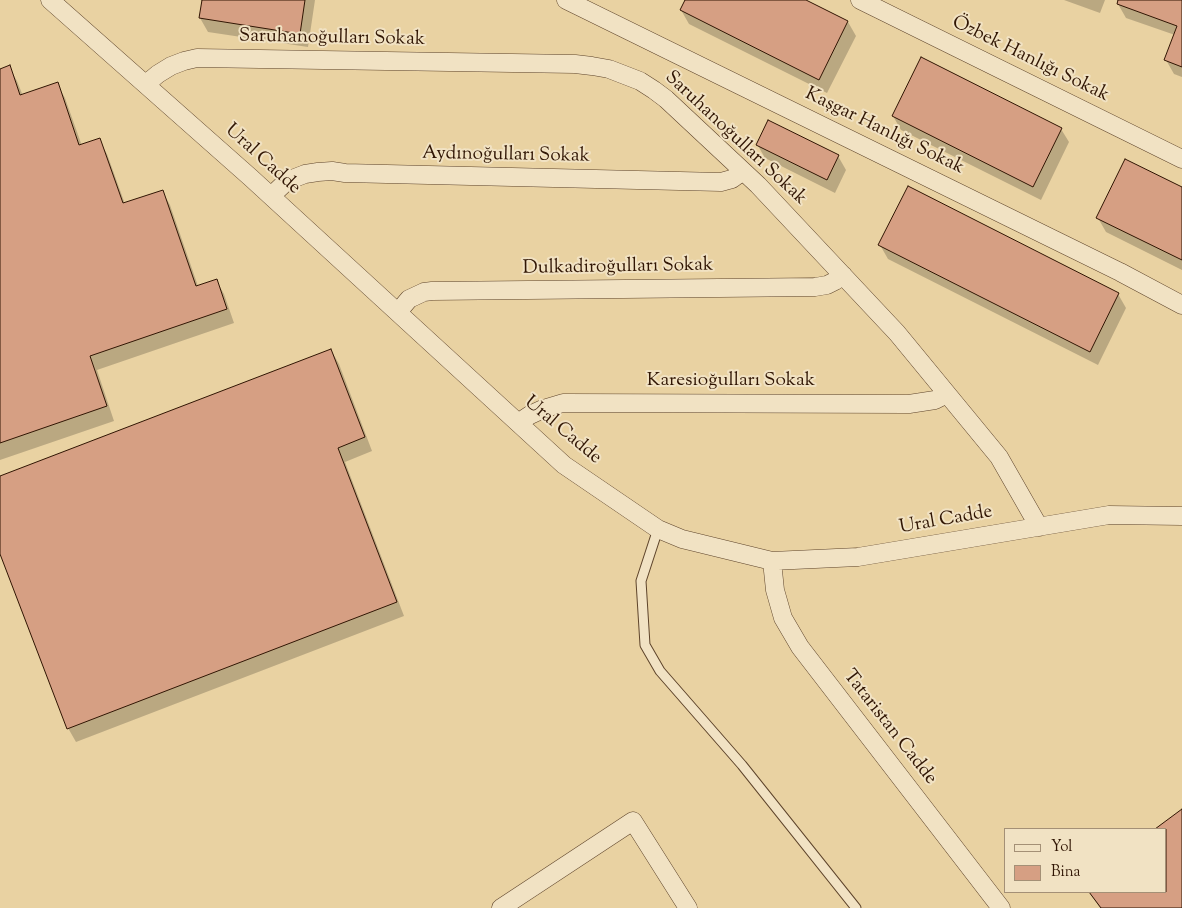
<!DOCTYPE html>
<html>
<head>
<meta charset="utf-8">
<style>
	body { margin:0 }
	#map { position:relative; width:1182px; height:908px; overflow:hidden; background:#e9d2a2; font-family:"Sorts Mill Goudy",serif }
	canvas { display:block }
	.legend { position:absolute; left:1004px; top:828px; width:162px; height:65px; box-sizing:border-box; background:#f1e2c3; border:1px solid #a49076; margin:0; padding:6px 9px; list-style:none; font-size:15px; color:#301503 }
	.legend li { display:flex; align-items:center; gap:10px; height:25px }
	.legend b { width:25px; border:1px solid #a49076 }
</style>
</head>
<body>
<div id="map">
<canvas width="1182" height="908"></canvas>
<ul class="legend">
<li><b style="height:6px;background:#f1e2c3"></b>Yol</li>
<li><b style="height:14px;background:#d69f83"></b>Bina</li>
</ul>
</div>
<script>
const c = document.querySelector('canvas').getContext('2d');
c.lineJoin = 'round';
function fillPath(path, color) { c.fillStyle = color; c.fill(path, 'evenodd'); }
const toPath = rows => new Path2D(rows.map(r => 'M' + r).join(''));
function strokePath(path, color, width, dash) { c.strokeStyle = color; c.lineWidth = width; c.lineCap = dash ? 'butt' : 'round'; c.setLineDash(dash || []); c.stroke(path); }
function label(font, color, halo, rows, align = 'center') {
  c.font = font + ' "Sorts Mill Goudy",serif'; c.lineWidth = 4; c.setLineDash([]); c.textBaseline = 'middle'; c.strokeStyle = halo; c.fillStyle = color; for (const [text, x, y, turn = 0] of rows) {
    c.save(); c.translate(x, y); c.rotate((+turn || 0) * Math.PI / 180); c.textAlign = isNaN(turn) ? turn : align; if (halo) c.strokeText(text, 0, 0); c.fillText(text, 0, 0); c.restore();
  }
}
const shadow = toPath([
	[203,0,315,0,308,47,208,32,200,18],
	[686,0,803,0,848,22,856,36,827,93,689,24,681,10],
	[1064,0,1105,0,1100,13],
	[1120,0,1182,0,1182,77,1174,74,1166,60,1175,35,1126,18,1118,4],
	[9,67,17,81,23,96,57,84,65,98,82,146,99,140,107,154,125,204,162,191,170,205,198,286,216,280,224,294,234,323,97,370,114,421,0,460,0,70],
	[893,116,1061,129,1069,142,1041,200,901,130],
	[757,144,838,156,846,170,835,193,765,158],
	[1182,189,1182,270,1106,232,1098,218],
	[880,245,1118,294,1126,308,1098,365,888,259],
	[331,350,339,364,372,451,345,462,404,616,76,742,68,728,0,551,0,477],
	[1182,810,1182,908,1100,908,1089,892,1166,892,1166,829,1157,829]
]);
const building = toPath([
	[202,0,305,0,300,34,199,18,202,0],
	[685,0,806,0,848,21,819,80,680,10,685,0],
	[1118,0,1182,0,1182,67,1164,60,1177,26,1117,4,1118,0],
	[921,57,1062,128,1033,187,892,116,921,57],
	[10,65,20,95,58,82,79,145,100,138,123,203,163,190,196,286,217,279,227,309,90,356,107,406,0,443,0,69,10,65],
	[768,120,839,155,827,180,756,145,768,120],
	[1125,159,1182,187,1182,260,1096,218,1125,159],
	[908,186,1119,293,1090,352,878,245,908,186],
	[331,349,365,437,338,448,397,602,67,729,0,554,0,476,331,349],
	[1182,809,1182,908,1101,908,1089,892,1166,892,1166,829,1155,829,1182,809]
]);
const service = toPath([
	[658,529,641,581,645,645,660,671,742,765,856,908]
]);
const minor = toPath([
	[50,0,250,177,564,465,658,529,682,539,772,561,858,557,1109,515,1182,516],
	[566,0,1120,272,1182,305],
	[860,0,1182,159],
	[146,84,158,74,171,66,184,61,197,58,575,64,592,66,609,69,640,81,654,90,666,99,758,185,897,333,999,457,1039,527],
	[271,196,287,181,305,174,318,172,332,171,345,173,721,182,732,179,743,171],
	[398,312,409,299,424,292,432,291,815,287,827,285,835,281,843,275],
	[518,423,530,415,543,409,563,403,909,404,935,400,947,394],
	[772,561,775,590,783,618,800,647,1001,908],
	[501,908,633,821,688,908]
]);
const streetNames = [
	["Saruhanoğulları Sokak",332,39,1],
	["Özbek Hanlığı Sokak",1030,60,26],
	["Kaşgar Hanlığı Sokak",884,132,26],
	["Saruhanoğulları Sokak",735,139,43],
	["Aydınoğulları Sokak",506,156,1],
	["Ural Cadde",262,160,42],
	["Dulkadiroğulları Sokak",618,268,-1],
	["Karesioğulları Sokak",731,382],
	["Ural Cadde",562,431,40],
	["Ural Cadde",946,521,-10],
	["Tataristan Cadde",889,728,52]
];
fillPath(shadow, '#0003');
fillPath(building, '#d69f83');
strokePath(building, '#301503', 1);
strokePath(service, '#5e442b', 11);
strokePath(minor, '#5e442b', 19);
strokePath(service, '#f1e2c3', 9);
strokePath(minor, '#f1e2c3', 18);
label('19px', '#301503', '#f1e2c3', streetNames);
</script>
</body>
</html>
